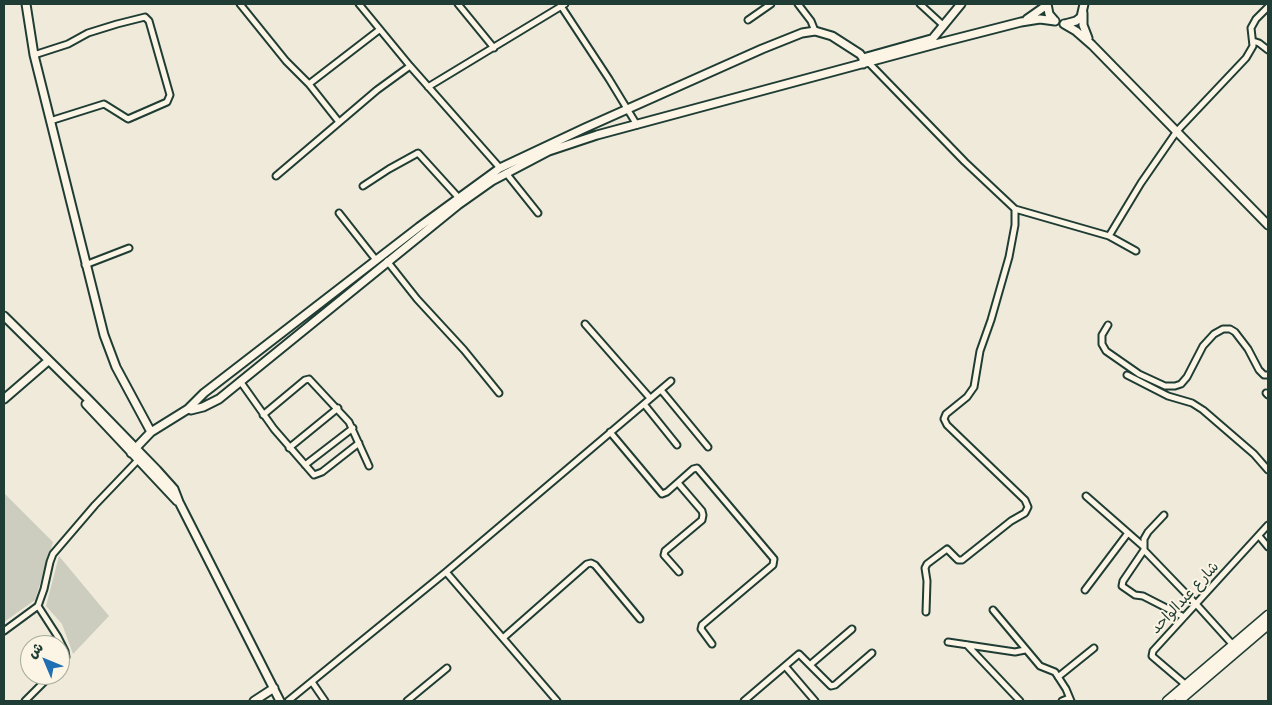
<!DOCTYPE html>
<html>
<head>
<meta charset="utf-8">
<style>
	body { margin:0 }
	#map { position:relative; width:1272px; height:705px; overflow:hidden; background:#efeada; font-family:"Patrick Hand","Playpen Sans Arabic",sans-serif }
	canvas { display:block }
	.frame { position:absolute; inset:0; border:5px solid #1f3d34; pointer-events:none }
	.north { position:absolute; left:20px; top:635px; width:50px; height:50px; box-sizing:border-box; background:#fcf5e5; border:1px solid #a4ab9e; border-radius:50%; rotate:315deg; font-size:14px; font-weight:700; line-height:20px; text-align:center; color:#1f3d34 }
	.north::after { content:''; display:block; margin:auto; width:18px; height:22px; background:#1f6fb2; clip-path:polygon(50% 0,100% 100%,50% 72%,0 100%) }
</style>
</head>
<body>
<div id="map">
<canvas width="1272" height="705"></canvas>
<div class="frame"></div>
<div class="north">ش</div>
</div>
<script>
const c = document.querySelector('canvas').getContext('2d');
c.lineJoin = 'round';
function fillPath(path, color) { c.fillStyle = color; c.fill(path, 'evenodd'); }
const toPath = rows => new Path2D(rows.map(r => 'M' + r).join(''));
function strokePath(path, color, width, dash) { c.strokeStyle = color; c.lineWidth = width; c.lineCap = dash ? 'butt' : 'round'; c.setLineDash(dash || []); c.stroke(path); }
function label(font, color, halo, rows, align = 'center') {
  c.font = font + ' "Patrick Hand","Playpen Sans Arabic",sans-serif'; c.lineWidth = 4; c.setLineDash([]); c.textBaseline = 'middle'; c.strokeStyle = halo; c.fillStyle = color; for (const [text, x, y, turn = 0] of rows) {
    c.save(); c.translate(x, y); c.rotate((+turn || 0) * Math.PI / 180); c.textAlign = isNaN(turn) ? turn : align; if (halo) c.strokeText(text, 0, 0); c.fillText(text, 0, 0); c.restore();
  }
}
const green = toPath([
	[4,493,53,542,35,600,4,622],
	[59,556,109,616,73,654,62,624,46,606]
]);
const street = toPath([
	[240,4,286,61,309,84,339,122],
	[359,4,410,66,500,168],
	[458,4,494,48],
	[798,4,811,21,815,31],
	[920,4,944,26],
	[561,6,609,79,637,125],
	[748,20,771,4],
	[1253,41,1259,43,1268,50],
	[34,55,68,44,88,33,117,24,145,17,149,21,170,95,167,102,128,119,104,104,50,121],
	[868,62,965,162,1015,209,1109,236,1136,251],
	[309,84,379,30],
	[428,87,565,4],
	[506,173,538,213],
	[276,176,377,90,410,66],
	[363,186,389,169,418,153,458,197],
	[339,213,376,260],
	[1109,236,1141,183,1177,131,1246,58,1253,46,1251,28,1256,19,1268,7],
	[387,261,417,299,464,350,499,393],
	[85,265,129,248],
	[585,324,650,398],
	[1108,325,1102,335,1102,344,1106,351,1139,374,1165,386,1175,386,1181,384,1187,377,1203,346,1214,334,1223,329,1230,329,1235,332,1248,349,1259,370,1264,375,1268,375],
	[1127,375,1168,396,1192,403,1203,410,1254,454,1268,470],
	[240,381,274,429,314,475,322,472,359,443],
	[661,390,708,447],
	[1266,393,1268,395],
	[644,404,677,445],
	[263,415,305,380,309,379,349,422,369,466],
	[610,432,662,494,667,492,693,469,697,468,774,559,773,565,702,625,701,629,712,644],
	[289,448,338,408],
	[305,465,353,428],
	[678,483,702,511,703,515,702,520,665,551,664,555,679,572],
	[1086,496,1143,546],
	[1164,515,1148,532,1144,539,1144,550,1196,604,1233,645],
	[1259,536,1268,547],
	[1144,550,1123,581,1122,586,1135,595,1143,596,1184,617],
	[446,572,557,701],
	[1085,590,1128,533],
	[38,606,58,637,65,651,66,657,60,666],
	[993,610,1040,666,1055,672,1066,689,1071,701],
	[926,612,927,581,925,568,927,564,947,549,958,560,962,560,1011,521,1025,513,1028,507,1025,500,947,425,944,419,946,414,967,397,974,387,980,351,991,320,1009,257,1015,225,1015,209],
	[4,631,38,606,44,589,50,562,53,554,95,505,138,460],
	[503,638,587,564,591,563,595,565,640,619],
	[948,642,1015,652,1025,650],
	[967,645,1020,701],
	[811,664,852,629],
	[785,666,815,701],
	[1058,677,1094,648],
	[312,682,325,701],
	[1186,685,1152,656,1153,651,1268,525],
	[25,701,51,675],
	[288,701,446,572,671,381],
	[407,701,447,668],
	[744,701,799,654,831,686,835,685,872,653],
	[1062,701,1069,698]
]);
const secondary = toPath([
	[26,4,34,55,104,335,116,367,151,432],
	[1047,4,1049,14,1055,21],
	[1083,13,1083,25,1088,38],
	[1027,19,1047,5],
	[1064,24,1076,31,1092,45,1268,225],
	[1065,24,1076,21,1081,17,1084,4],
	[929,43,961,4],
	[863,58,931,39],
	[4,316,87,398,157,470,174,489,179,502,280,701],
	[4,399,48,361],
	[86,404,177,501],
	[188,409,191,410,203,407,219,399,458,205,492,181,549,151,597,135,943,42,1021,22,1040,19,1055,21],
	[131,453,151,432,188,409,204,393,419,227,500,168,585,128,762,49,802,33,815,31,832,36,860,54,863,58,863,64],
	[254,701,274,688]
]);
const primary = toPath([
	[1167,701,1268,615],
	[1179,701,1268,625]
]);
const streetNames = [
	["شارع عبدالواحد",1185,598,-47]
];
fillPath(green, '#cccdbf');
strokePath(street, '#1f3d34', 9);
strokePath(secondary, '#1f3d34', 11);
strokePath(primary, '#1f3d34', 11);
strokePath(street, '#fcf5e5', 5);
strokePath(secondary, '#fcf5e5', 7);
strokePath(primary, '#fcf5e5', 8);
label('15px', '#1f3d34', '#fcf5e5', streetNames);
</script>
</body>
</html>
